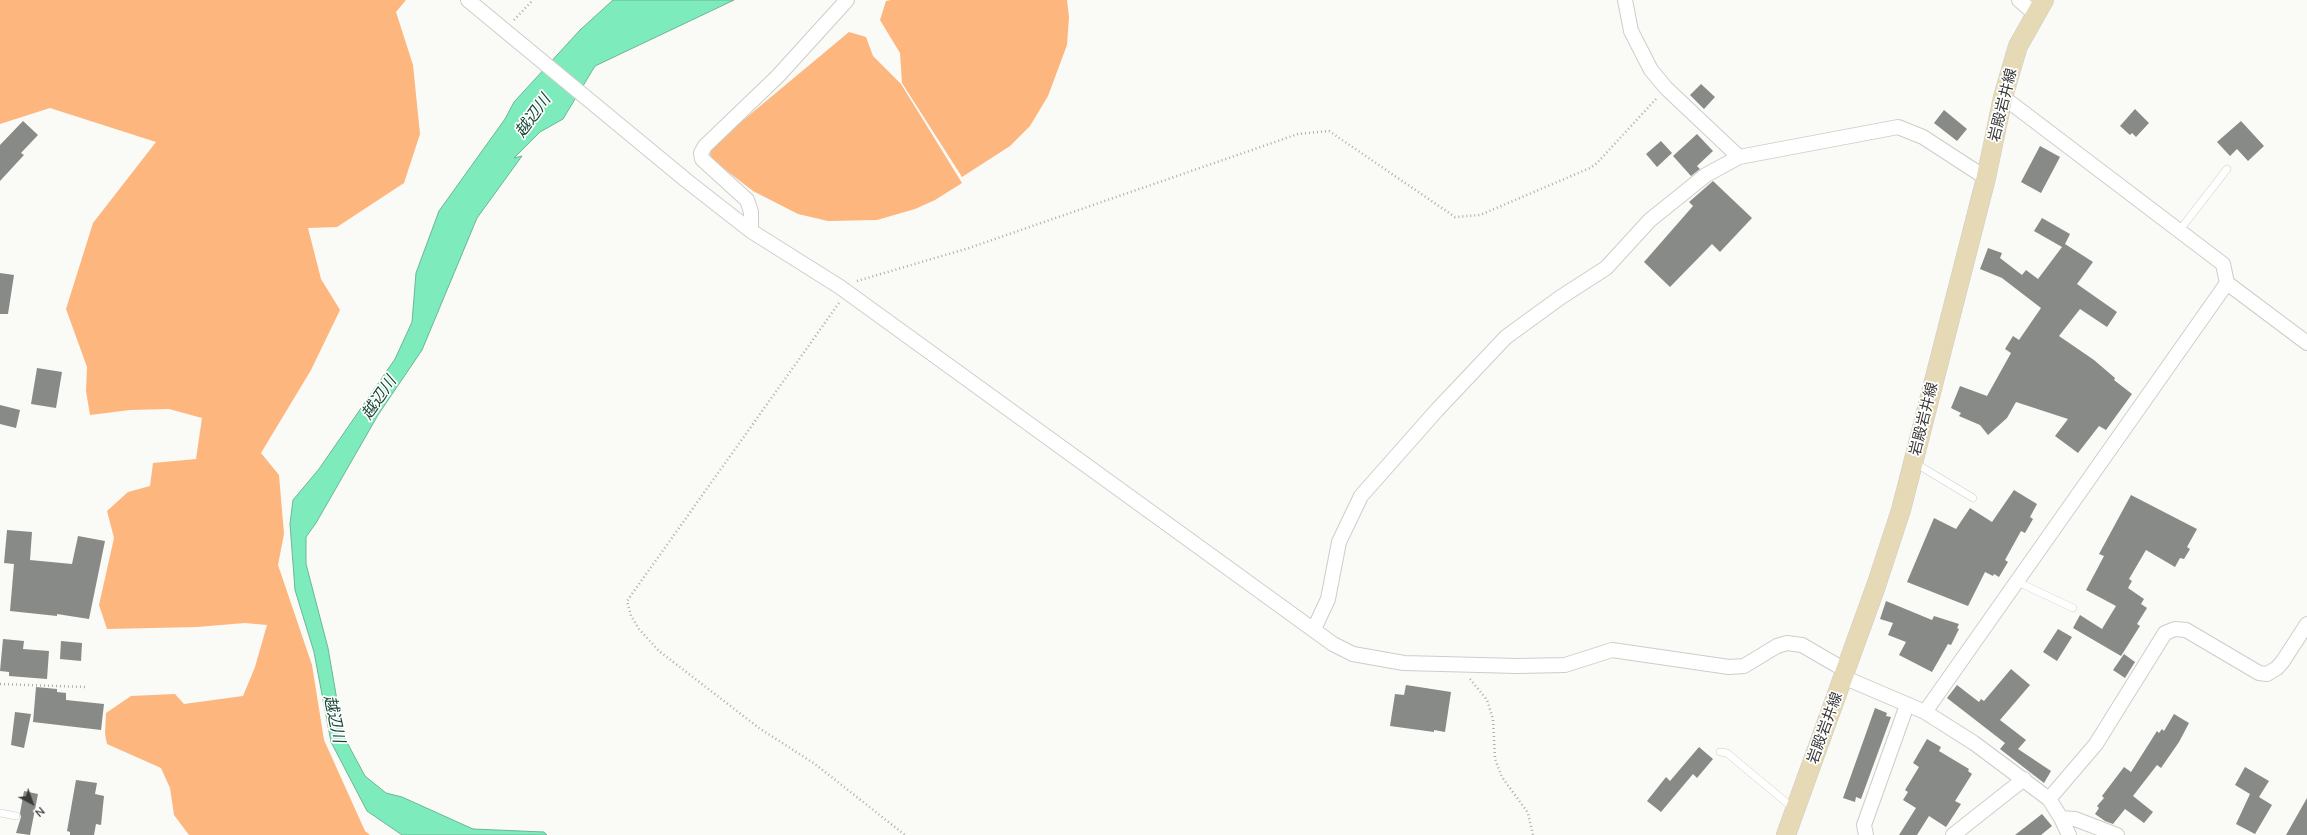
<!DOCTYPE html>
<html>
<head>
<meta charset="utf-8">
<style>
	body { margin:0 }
	#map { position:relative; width:2307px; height:835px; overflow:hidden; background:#fafaf6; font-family:Mulish,sans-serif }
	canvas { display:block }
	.north { position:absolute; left:12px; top:783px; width:40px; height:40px; -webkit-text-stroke:3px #fff; paint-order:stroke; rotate:139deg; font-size:11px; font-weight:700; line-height:16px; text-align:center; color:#3b3b3a }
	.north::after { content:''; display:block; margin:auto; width:14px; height:18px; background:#3b3b3a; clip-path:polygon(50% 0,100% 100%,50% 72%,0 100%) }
</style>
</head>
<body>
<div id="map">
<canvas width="2307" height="835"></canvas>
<div class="north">N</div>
</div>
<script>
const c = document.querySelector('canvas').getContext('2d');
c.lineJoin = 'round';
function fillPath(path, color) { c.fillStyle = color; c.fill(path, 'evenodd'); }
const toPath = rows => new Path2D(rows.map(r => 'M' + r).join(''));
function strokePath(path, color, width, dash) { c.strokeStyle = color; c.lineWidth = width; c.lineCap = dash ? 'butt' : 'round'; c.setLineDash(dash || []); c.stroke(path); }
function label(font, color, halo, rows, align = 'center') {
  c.font = font + ' Mulish,"Noto Sans JP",sans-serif'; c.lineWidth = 3.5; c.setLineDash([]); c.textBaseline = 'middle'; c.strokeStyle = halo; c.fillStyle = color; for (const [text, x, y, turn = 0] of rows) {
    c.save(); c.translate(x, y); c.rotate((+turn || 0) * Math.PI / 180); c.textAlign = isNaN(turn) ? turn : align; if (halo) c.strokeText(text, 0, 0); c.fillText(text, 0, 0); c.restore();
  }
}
const green = toPath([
	[0,0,406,0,396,12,413,65,420,134,404,183,337,227,308,228,321,279,340,310,311,370,261,453,279,475,284,534,278,565,312,665,324,740,365,831,370,835,189,835,174,815,170,788,161,768,107,744,105,734,106,713,131,696,175,694,184,704,243,696,255,667,267,625,245,623,197,627,107,629,99,605,114,538,107,511,128,492,150,486,153,463,196,459,202,418,169,409,130,410,90,415,86,391,87,367,66,309,93,223,156,142,50,108,0,124],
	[891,0,1067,0,1069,17,1067,45,1048,96,1030,126,1010,146,962,177,902,83,900,53,880,20,886,1],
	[849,32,866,37,873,56,901,84,962,183,935,200,915,209,877,220,828,221,798,214,753,191,714,161,710,155,711,147]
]);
const water = toPath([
	[613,0,734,0,595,66,563,119,540,132,514,158,522,156,477,218,422,350,378,415,316,523,306,537,306,564,328,648,343,735,365,776,386,793,402,797,473,829,544,832,547,835,402,835,367,811,331,742,314,652,295,590,290,524,293,500,319,469,395,359,412,322,416,273,439,211,505,119,514,102,580,30,613,0]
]);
const building = toPath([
	[1701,84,1715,97,1704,109,1690,95],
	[2135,109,2149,123,2136,137,2132,133,2130,135,2120,126],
	[1944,110,1967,129,1957,141,1934,123],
	[23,121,38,135,21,153,24,155,0,181,0,145],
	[2241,121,2264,146,2248,161,2237,149,2230,156,2217,142],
	[1697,134,1713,151,1697,166,1700,169,1691,176,1673,156],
	[1661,141,1672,153,1657,167,1646,154],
	[2040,146,2060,157,2041,193,2021,182],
	[1713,181,1752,218,1720,252,1712,244,1670,287,1644,262,1693,206,1689,202],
	[2042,218,2070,234,2065,244,2093,262,2077,284,2117,312,2107,327,2080,309,2059,336,2094,360,2115,378,2114,380,2132,394,2106,430,2099,426,2078,453,2055,436,2068,419,2016,402,2007,418,1988,435,1980,425,1959,416,1961,413,1951,408,1960,386,1987,396,2011,353,2005,349,2013,336,2019,340,2041,308,2002,278,1980,269,1988,248,2002,253,2000,258,2022,275,2026,270,2038,279,2062,247,2034,231],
	[0,273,14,275,8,314,0,314],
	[37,368,62,372,56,408,31,404],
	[0,405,20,410,16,428,0,424],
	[2014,490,2037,504,2030,517,2033,519,2025,533,2021,531,2005,560,2008,562,1999,577,1994,574,1993,576,1985,572,1968,606,1907,582,1934,518,1956,529,1970,508,1992,522],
	[2131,495,2197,529,2187,547,2190,549,2184,559,2180,558,2175,567,2146,550,2129,579,2132,581,2128,588,2144,599,2141,604,2147,608,2137,624,2140,626,2121,656,2073,628,2080,615,2102,629,2116,606,2086,590,2104,556,2099,554],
	[7,530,32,532,30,560,72,564,78,536,105,541,89,619,57,614,57,616,10,611,14,564,4,563],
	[1886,601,1932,620,1934,616,1959,624,1957,628,1959,629,1951,645,1948,644,1932,672,1899,655,1906,642,1888,635,1893,623,1880,619],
	[2058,629,2072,637,2057,661,2043,652],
	[3,639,24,641,23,649,49,651,47,679,9,676,9,672,0,671],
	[61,641,82,643,81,661,60,659],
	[2124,654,2135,662,2125,678,2113,670],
	[2011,669,2030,685,2000,720,2026,740,2018,749,2051,771,2044,783,2000,749,2005,743,1947,698,1957,685,1979,702,1981,699,1984,701],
	[1406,685,1451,692,1445,732,1434,730,1434,732,1390,726,1395,694,1404,695],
	[36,687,57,689,57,692,66,693,66,700,104,704,101,730,33,722],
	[1875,708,1887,713,1886,716,1891,717,1861,799,1856,797,1855,802,1843,798],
	[15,712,31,714,24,748,11,745],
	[2174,714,2189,723,2179,742,2161,768,2157,765,2133,796,2153,812,2144,823,2125,809,2113,824,2105,821,2095,814,2099,808,2097,806,2104,798,2102,796,2124,767,2131,772,2157,731,2159,733,2162,729,2164,731],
	[1927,739,1941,747,1939,751,1969,769,1968,771,1972,774,1955,801,1961,804,1946,827,1929,816,1917,835,1899,835,1916,808,1903,800,1908,792,1905,790,1919,767,1913,763],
	[1699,747,1713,759,1697,778,1693,774,1661,812,1647,801,1666,777,1670,781],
	[2245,767,2269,781,2259,797,2272,805,2255,834,2236,824,2250,794,2235,785],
	[76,780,97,783,95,794,104,796,101,825,96,824,94,835,70,835,70,832,67,831],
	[24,791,38,794,30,835,16,833,21,817,20,813],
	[2307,798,2307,835,2286,835],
	[2042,814,2052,826,2041,835,2015,835]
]);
const path = toPath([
	[514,20,533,0],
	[857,281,969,248,1298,134,1329,131,1455,217,1480,215,1590,168,1597,163,1656,99],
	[839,303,627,601,631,616,639,629,659,651,759,728,815,764,905,835],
	[1470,679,1487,700,1493,719,1495,759,1502,777,1528,813,1533,835],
	[0,684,85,687]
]);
const lane = toPath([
	[2179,231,2227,169],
	[1915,463,1973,498],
	[2018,582,2073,608],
	[1720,752,1727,753,1793,808],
	[0,813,16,816]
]);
const street = toPath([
	[468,0,687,181,751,231,840,287,1333,644,1353,654,1404,663,1517,666,1565,665,1612,650,1729,667,1744,666,1777,646,1787,643,1802,645,1845,670],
	[1625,0,1631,31,1651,70,1666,88,1739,157],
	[2019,0,2035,14],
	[2003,97,2223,264,2227,283,2307,343],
	[751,231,751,212,747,200,702,159,701,153,705,146,778,76,847,0],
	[1314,629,1328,599,1339,542,1361,496,1437,410,1506,337,1561,297,1606,268,1650,220,1706,175,1739,157,1898,127,1923,137,1986,178],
	[1843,677,1925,712,1974,743,2049,799,2061,818,2069,835],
	[1925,712,2227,283],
	[2049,799,2096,744,2165,633,2175,629,2186,630,2259,673,2267,674,2277,668,2283,661,2307,624],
	[2061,818,2075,819,2117,835],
	[1866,835,1864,825,1907,705],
	[1953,835,2024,779]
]);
const secondary = toPath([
	[1786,835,1876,586,1901,510,1986,178,2003,97,2018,46,2044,0]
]);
const streetNames = [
	["岩殿岩井線",2003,105,-76],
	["岩殿岩井線",1924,419,-76],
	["岩殿岩井線",1825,728,-70]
];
const waterNames = [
	["越辺川",533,116,-54],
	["越辺川",379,398,-56],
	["越辺川",334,719,78]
];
fillPath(green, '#fdb67e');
fillPath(water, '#7eebbc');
strokePath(water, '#6ab695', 1);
fillPath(building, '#878a86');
strokePath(lane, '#cdcdc9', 8);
strokePath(street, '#cdcdc9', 16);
strokePath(secondary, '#cdcdc9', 20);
strokePath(path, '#adadaa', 2.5, [1, 3]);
strokePath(lane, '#fff', 7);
strokePath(street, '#fff', 14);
strokePath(secondary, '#e6d9b6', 19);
label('15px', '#3b3b3a', '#fff', streetNames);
label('italic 16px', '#184634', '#fff', waterNames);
</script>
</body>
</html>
